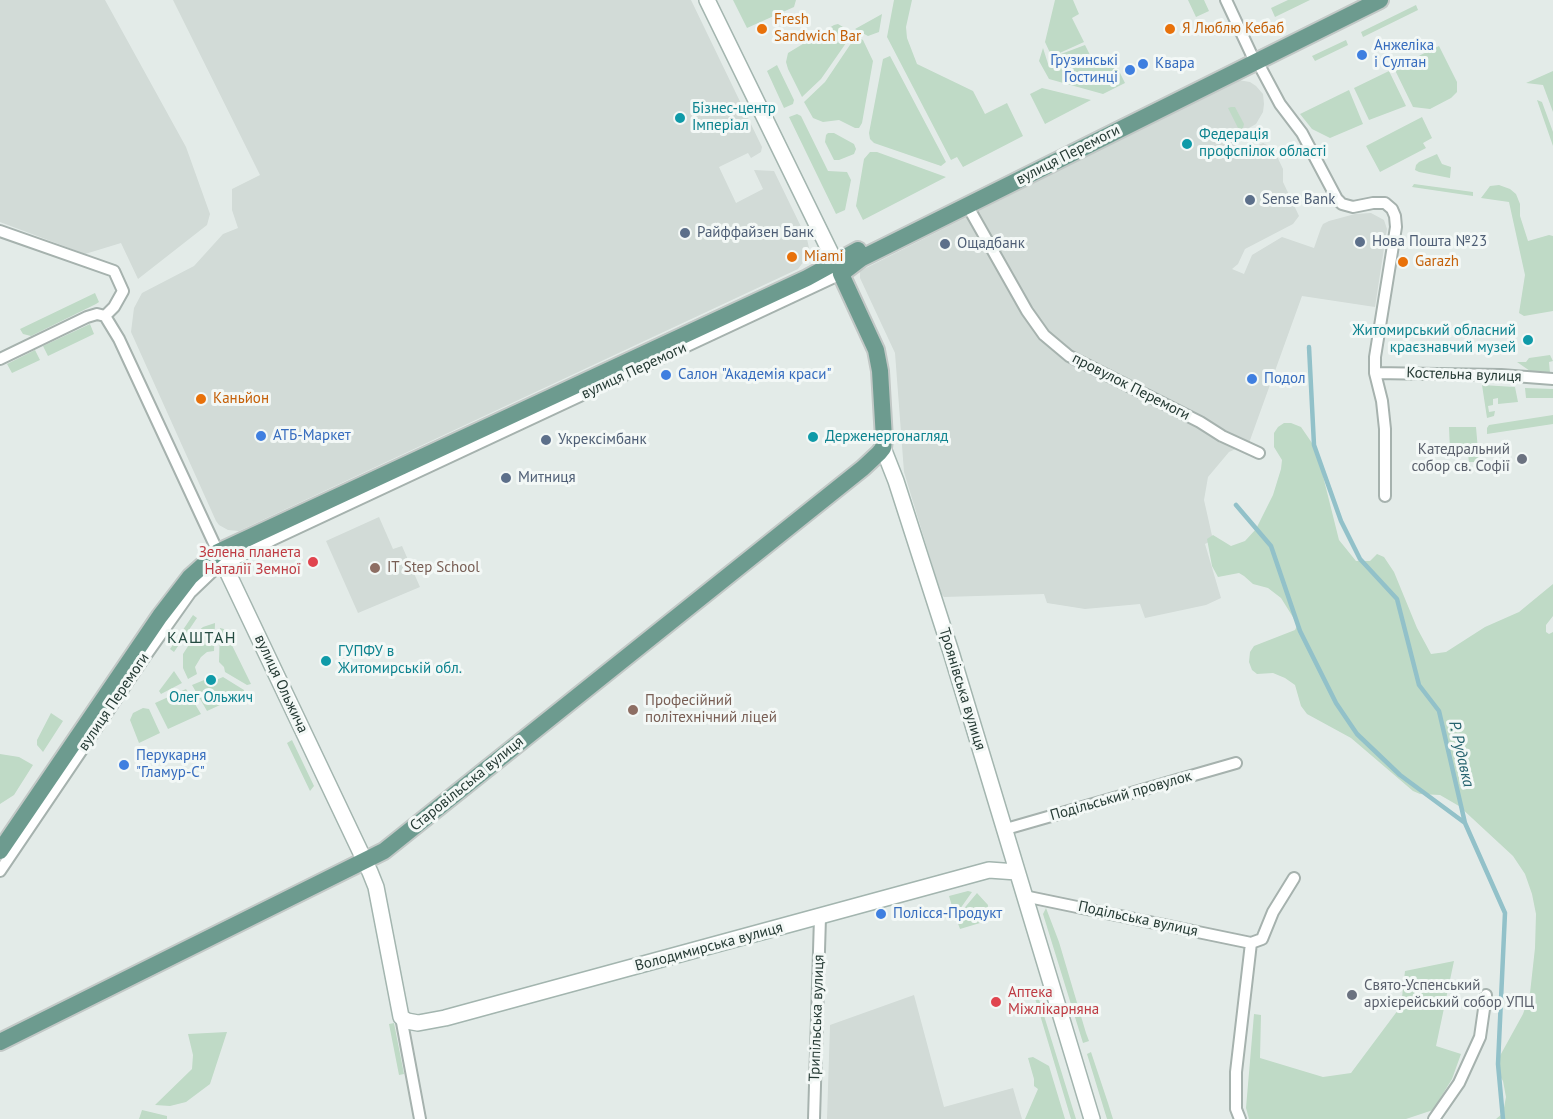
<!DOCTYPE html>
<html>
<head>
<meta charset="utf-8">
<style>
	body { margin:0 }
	canvas { display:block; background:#e3ebe8 }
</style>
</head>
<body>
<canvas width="1553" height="1119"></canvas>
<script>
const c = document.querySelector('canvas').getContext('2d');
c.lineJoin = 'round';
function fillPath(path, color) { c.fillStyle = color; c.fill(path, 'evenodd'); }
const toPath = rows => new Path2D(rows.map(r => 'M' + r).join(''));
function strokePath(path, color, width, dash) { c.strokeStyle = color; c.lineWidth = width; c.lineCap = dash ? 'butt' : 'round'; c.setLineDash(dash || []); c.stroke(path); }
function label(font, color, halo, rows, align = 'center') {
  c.font = font + ' "PT Sans",sans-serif'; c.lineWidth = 6; c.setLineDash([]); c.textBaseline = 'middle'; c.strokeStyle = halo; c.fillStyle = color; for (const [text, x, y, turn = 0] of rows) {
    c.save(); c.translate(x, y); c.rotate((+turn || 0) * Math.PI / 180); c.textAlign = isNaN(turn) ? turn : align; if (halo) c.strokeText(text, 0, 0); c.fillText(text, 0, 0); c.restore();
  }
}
const built = toPath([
	[0,0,105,0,186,147,210,214,207,225,138,279,121,243,85,254,0,222],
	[173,0,691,0,762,147,761,152,751,158,748,153,719,167,736,203,763,189,754,170,774,171,807,239,809,248,807,257,798,269,239,531,228,530,219,525,216,521,131,332,134,308,142,293,194,266,223,234,238,228,232,210,232,189,260,175],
	[1238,80,1250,82,1256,86,1263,94,1264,104,1263,112,1256,124,1233,137,1237,146,1241,153,1263,143,1273,148,1283,169,1283,182,1299,216,1293,224,1245,249,1238,264,1232,269,1244,274,1252,255,1282,237,1314,248,1321,228,1323,224,1329,221,1355,214,1371,213,1384,220,1387,229,1375,307,1302,296,1249,443,1229,452,1208,477,1204,500,1213,540,1205,544,1221,598,1206,605,1145,618,1140,604,1085,609,1047,603,1044,594,944,597,941,594,904,472,895,353,860,278,860,271],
	[379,517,393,549,402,546,420,587,358,613,326,541],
	[914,995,944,1107,1013,1088,1022,1119,827,1119,830,1025]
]);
const green = toPath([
	[733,0,796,0,794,7,747,28],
	[894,0,912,0,906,27,907,38,917,64,973,91,985,114,1007,103,1023,136,963,167,957,157,951,160,887,37],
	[1055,0,1073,0,1079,14,1072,18,1084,42,1053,56,1051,55,1045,42],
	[1188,0,1204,0,1209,11,1196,17],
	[1288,0,1310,0,1275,17,1271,8],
	[1416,5,1418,10,1363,37,1361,32],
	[882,14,879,32,868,36,855,29],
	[838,24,853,33,821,79,802,97,788,69,786,62,788,53,834,25],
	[856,36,863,40,873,61,862,123,859,128,855,128,839,120,823,122,813,118,804,102,825,82],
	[1346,40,1348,45,1315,61,1312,56],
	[1085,45,1095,65,1112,57,1125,83,1103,94,1049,79,1039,61,1043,48,1049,67,1056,64,1053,57],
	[1439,46,1457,82,1457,92,1451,98,1430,109,1413,107,1394,68],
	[890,56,946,162,941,166,874,143,870,139,869,133,883,59],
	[777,65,794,100,793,104,784,108,767,71],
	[1389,71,1406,106,1369,120,1354,88],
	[1553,71,1553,112,1543,85,1526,83],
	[1042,88,1091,100,1045,124,1030,94],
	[1349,90,1363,124,1330,138,1312,129,1300,114],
	[1537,100,1542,102,1553,132,1553,146],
	[1231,107,1235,107,1244,124,1243,128,1239,130,1228,108],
	[797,114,801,116,828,171,847,172,851,180,845,210,836,214,789,117],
	[1422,117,1432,138,1423,143,1426,148,1380,172,1366,146],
	[828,133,834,133,854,144,856,149,854,154,839,160,834,160,825,142,826,135],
	[870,152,877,152,946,177,863,220,856,206,864,159],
	[1437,154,1442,164,1451,167,1450,178,1419,172,1415,170,1416,165,1419,162],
	[1414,184,1473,192,1473,196,1412,187],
	[1499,185,1510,189,1516,194,1520,204,1520,216,1528,241,1549,235,1553,236,1553,311,1524,316,1519,313,1525,275,1509,202,1481,198,1490,186],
	[95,293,99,302,96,304,31,336,23,334,20,329],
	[90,324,94,334,48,356,43,346],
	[35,350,40,360,12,373,7,364],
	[1550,355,1553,361,1549,362,1550,373,1530,371,1517,362,1526,362,1529,358],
	[1482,385,1515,387,1518,402,1498,404,1498,398,1493,399,1493,405,1488,406,1489,412,1495,411,1494,416,1487,418],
	[1525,388,1553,389,1553,398,1526,398],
	[1553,415,1553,424,1487,434,1487,428,1489,425],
	[1284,423,1291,423,1301,427,1312,443,1318,456,1339,540,1356,561,1370,561,1377,554,1384,557,1394,572,1417,628,1431,654,1446,652,1485,627,1519,612,1553,584,1553,616,1546,625,1546,632,1549,634,1553,632,1553,1119,1496,1119,1503,1113,1506,1097,1503,1081,1498,1073,1496,1063,1523,1014,1530,993,1535,948,1536,914,1532,894,1525,874,1513,856,1459,806,1440,795,1420,794,1413,791,1351,738,1307,714,1301,706,1295,685,1285,678,1273,673,1257,674,1252,670,1249,662,1250,652,1254,646,1295,630,1297,626,1296,622,1281,598,1268,588,1253,584,1244,576,1239,573,1218,577,1212,566,1207,539,1213,535,1231,546,1245,541,1256,529,1273,495,1281,469,1282,460,1274,447,1274,433,1278,427],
	[1449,427,1476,427,1479,462,1469,462,1468,454,1451,454,1450,452],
	[193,615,197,618,174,652,170,649],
	[215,623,214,651,207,652,201,657,195,667,197,674,188,679,183,668,183,654,197,632,203,627],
	[220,628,224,629,251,684,247,685,225,672,224,667,219,662],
	[174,671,182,683,161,694,159,691],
	[223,677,244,690,244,694,207,711,192,685,209,678,216,680],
	[186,689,201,714,168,729,155,703],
	[143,708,149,709,160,733,139,743,130,720,133,713],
	[51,713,63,721,43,752,37,745,37,740],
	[292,740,314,786,310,791,287,743],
	[0,754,19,757,33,765,14,795,0,804],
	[968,891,972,892,955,916,949,896],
	[977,893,988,905,987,918,980,923,960,929,956,918],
	[1046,908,1059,942,1086,1033,1089,1041,1083,1043,1043,914],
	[1454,961,1436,1046,1461,1054,1452,1079,1433,1110,1406,1119,1249,1119,1246,1108,1254,1014,1261,1015,1260,1058,1323,1077,1351,1073,1401,1006,1405,971],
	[1032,988,1037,993,1076,1119,1071,1119],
	[394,1023,404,1074,399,1075,389,1024],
	[227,1032,210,1084,186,1102,170,1106,155,1105,192,1069,193,1055,188,1034],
	[1091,1052,1108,1103,1113,1119,1107,1119,1087,1054],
	[1033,1057,1049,1066,1065,1119,1025,1119,1038,1089,1034,1086,1034,1079,1028,1058],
	[142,1110,167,1116,167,1119,139,1119]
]);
const stream = toPath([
	[1309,347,1314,445,1341,521,1360,559,1397,599,1419,685,1439,711,1465,823,1505,913,1498,1064,1503,1119],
	[1236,505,1271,546,1300,631,1336,703,1357,734,1400,775,1465,823]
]);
const street = toPath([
	[1226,0,1255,62],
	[1257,61,1280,104,1302,133,1337,199,1342,204,1353,207,1373,203,1385,203,1392,209,1395,216,1396,227,1375,357,1375,373,1382,401,1385,429,1385,496],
	[967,205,1027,311,1044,335,1069,356,1200,422,1222,436,1259,453],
	[0,231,114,271,123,291,114,307,105,316],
	[105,316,119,339,218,552],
	[0,359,87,317,97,314,105,316],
	[1375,373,1501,375,1553,379],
	[1006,829,1236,763],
	[0,871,144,658,190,593,213,571,272,540,841,274],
	[1024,896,1251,943,1236,1072,1236,1109,1240,1119],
	[1251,943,1262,939,1273,912,1294,878],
	[401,1017,420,1119],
	[814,1119,820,917],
	[1434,1119,1459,1083,1480,1037,1486,995]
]);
const secondary = toPath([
	[707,0,841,274],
	[883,448,896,481,951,652,1092,1119],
	[218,552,370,872,376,887,401,1017,407,1021,418,1023,445,1018,989,870,1017,872]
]);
const primary = toPath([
	[0,851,160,616,190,577,218,552,807,278,858,250],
	[0,1042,384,851,863,468,879,453,883,448,884,439,880,371,876,350,841,274,862,258,1380,0]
]);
const markers = [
	[762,29,6,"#e8710a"],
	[1170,29,6,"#e8710a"],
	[1362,55,6,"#3f7fe0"],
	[1143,64,6,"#3f7fe0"],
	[1130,70,6,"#3f7fe0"],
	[680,118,6,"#0f9aa8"],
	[1187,144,6,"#0f9aa8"],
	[1250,200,6,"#5c6f8a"],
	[685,233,6,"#5c6f8a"],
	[1360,242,6,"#5c6f8a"],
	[945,244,6,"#5c6f8a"],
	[792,257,6,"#e8710a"],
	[1403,262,6,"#e8710a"],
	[1528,340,6,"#0f9aa8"],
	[666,375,6,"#3f7fe0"],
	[1252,379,6,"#3f7fe0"],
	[201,399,6,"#e8710a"],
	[261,436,6,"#3f7fe0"],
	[813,437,6,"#0f9aa8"],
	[546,440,6,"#5c6f8a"],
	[1522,459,6,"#6b7280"],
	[506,478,6,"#5c6f8a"],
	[313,562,6,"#e0444e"],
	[375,568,6,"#8d6e63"],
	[326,661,6,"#0f9aa8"],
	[211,680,6,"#0f9aa8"],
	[633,710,6,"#8d6e63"],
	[124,765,6,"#3f7fe0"],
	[881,914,6,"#3f7fe0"],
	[1352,995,6,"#6b7280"],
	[996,1002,6,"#e0444e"]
];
const foodNames = [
	["Fresh",774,20],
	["Sandwich Bar",774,37],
	["Я Люблю Кебаб",1182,29],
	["Miami",804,257],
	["Garazh",1415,262],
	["Каньйон",213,399]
];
const shopNames = [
	["Анжеліка",1374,46],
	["і Султан",1374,63],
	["Грузинські",1118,61,"right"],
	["Гостинці",1118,78,"right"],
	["Квара",1155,64],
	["Салон \"Академія краси\"",678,375],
	["Подол",1264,379],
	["АТБ-Маркет",273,436],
	["Перукарня",136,756],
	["\"Гламур-С\"",136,773],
	["Полісся-Продукт",893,914]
];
const cultureNames = [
	["Бізнес-центр",692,109],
	["Імперіал",692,126],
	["Федерація",1199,135],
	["профспілок області",1199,152],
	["Житомирський обласний",1516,331,"right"],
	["краєзнавчий музей",1516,348,"right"],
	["Держенергонагляд",825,437],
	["ГУПФУ в",338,652],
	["Житомирській обл.",338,669],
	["Олег Ольжич",211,698,"center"]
];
const streetNames = [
	["вулиця Перемоги",1068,155,-27],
	["вулиця Перемоги",634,371,-25],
	["Костельна вулиця",1464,375,2],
	["провулок Перемоги",1131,387,27],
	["вулиця Ольжича",281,684,65],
	["Троянівська вулиця",962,689,73],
	["вулиця Перемоги",114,702,-56],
	["Старовільська вулиця",467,784,-39],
	["Подільський провулок",1121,796,-16],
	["Подільська вулиця",1138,919,12],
	["Володимирська вулиця",709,947,-15],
	["Трипільська вулиця",817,1018,-88]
];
const serviceNames = [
	["Sense Bank",1262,200],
	["Райффайзен Банк",697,233],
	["Нова Пошта №23",1372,242],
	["Ощадбанк",957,244],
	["Укрексімбанк",558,440],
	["Митниця",518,478]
];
const worshipNames = [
	["Катедральний",1510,450],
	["собор св. Софії",1510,467],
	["Свято-Успенський",1364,986,"left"],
	["архієрейський собор УПЦ",1364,1003,"left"]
];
const healthNames = [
	["Зелена планета",301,553],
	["Наталії Земної",301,570],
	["Аптека",1008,993,"left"],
	["Міжлікарняна",1008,1010,"left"]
];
const educationNames = [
	["IT Step School",387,568],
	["Професійний",645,701],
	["політехнічний ліцей",645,718]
];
const neighbourhoodNames = [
	["КАШТАН",202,638]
];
const waterNames = [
	["Р. Рудавка",1461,754,77]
];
fillPath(built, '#d2dbd7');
fillPath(green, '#bfdac6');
strokePath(stream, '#92c1c9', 4.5);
strokePath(street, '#a6b2ae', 14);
strokePath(secondary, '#a3b5af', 18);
strokePath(primary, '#c2c8c6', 20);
strokePath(street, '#fff', 10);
strokePath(secondary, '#fff', 15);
strokePath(primary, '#6d9b8f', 16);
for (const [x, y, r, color] of markers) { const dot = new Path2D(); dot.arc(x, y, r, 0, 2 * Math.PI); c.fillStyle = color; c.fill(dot); strokePath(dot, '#f3f8f6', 2); }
label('15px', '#c56008', '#f3f8f6', foodNames, 'left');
label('15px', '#366cbe', '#f3f8f6', shopNames, 'left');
label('15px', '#0d838f', '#f3f8f6', cultureNames, 'left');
label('15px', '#253a34', '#f3f8f6', streetNames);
label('15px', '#4e5e75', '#f3f8f6', serviceNames, 'left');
label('15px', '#5b616d', '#f3f8f6', worshipNames, 'right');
label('15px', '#be3a42', '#f3f8f6', healthNames, 'right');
label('15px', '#785e54', '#f3f8f6', educationNames, 'left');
c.letterSpacing = '1.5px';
label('16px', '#234a40', '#f3f8f6', neighbourhoodNames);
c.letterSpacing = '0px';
label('italic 16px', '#26636f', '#f3f8f6', waterNames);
</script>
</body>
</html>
